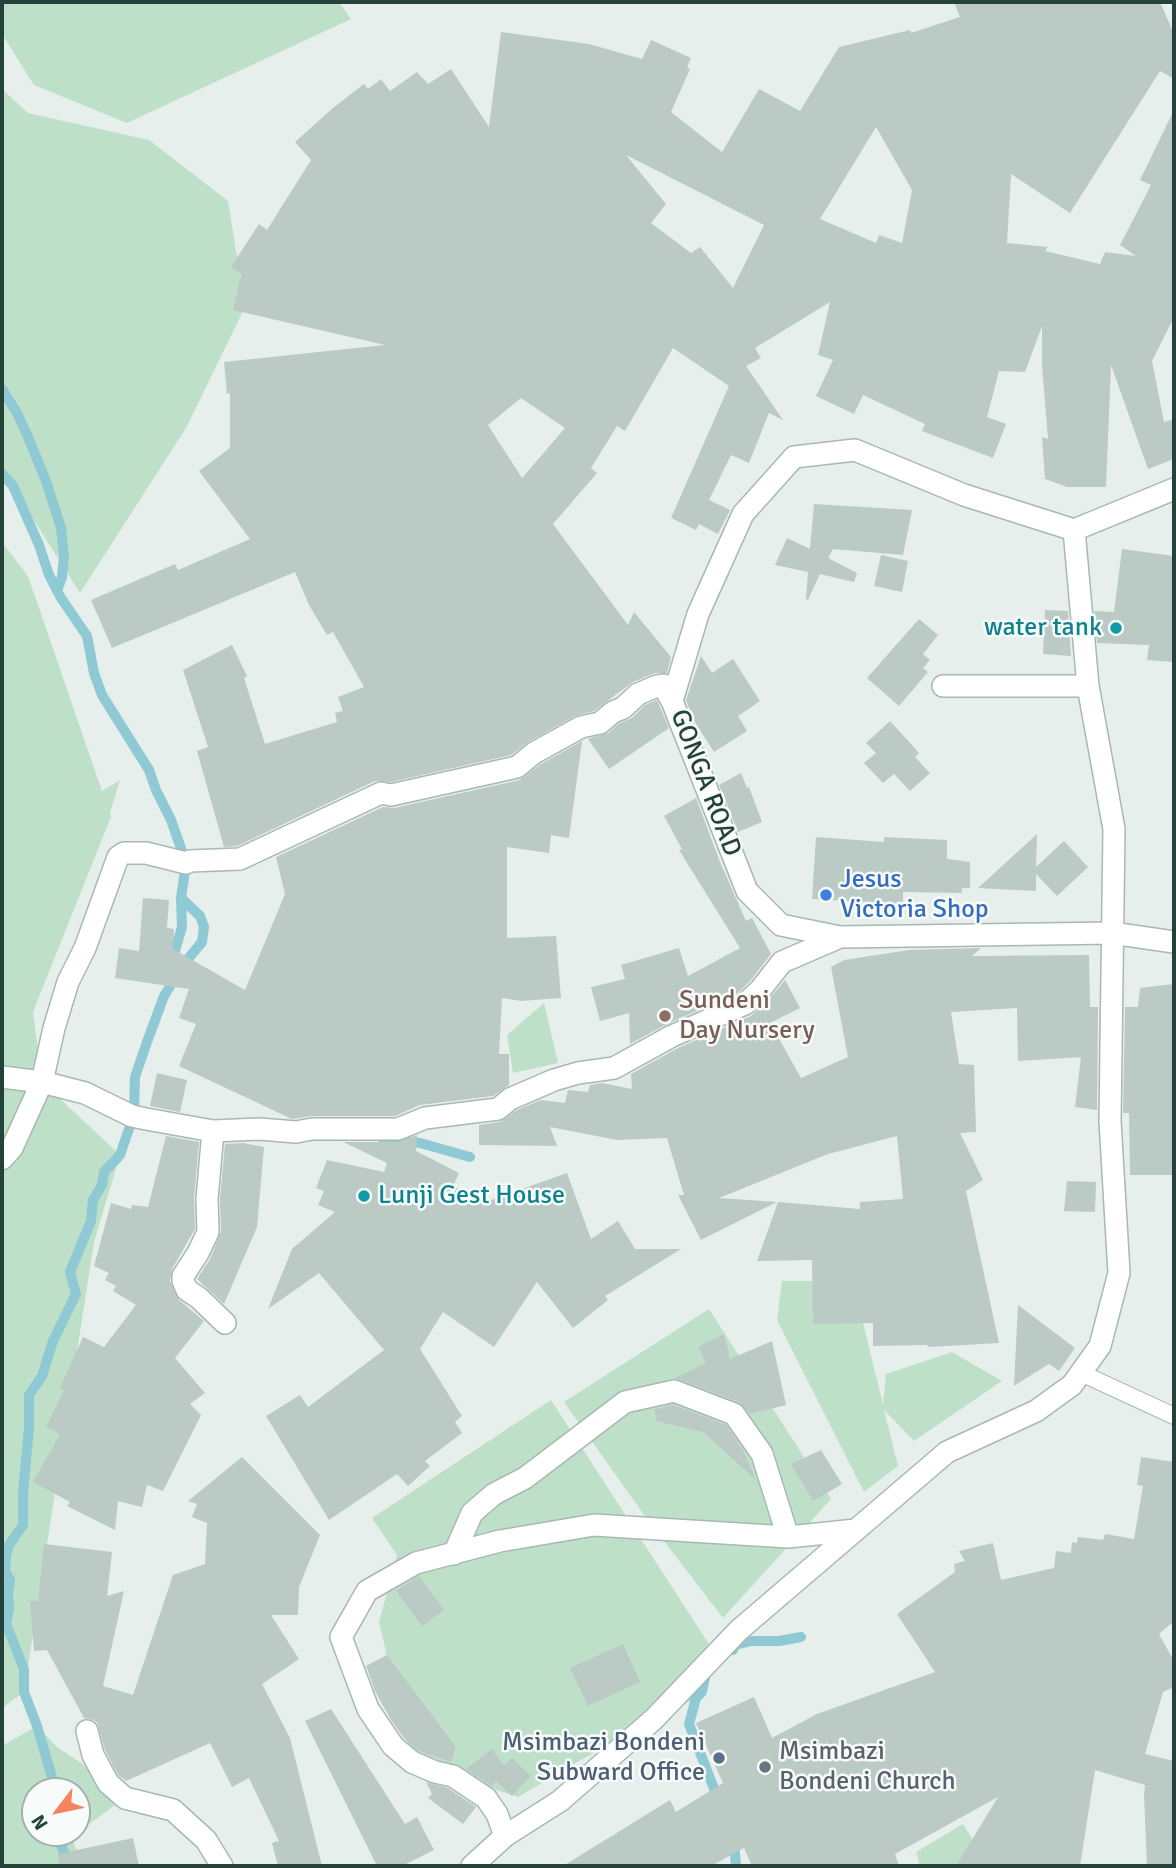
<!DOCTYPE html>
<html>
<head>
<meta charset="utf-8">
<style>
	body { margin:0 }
	#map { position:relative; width:1176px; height:1868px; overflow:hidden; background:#e6efeb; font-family:Signika,sans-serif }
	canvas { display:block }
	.frame { position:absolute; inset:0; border:4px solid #24423a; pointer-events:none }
	.north { position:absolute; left:21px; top:1777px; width:70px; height:70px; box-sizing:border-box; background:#f7fbf9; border:2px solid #a3b1ad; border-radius:50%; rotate:238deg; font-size:19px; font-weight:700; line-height:28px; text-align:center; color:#24423a }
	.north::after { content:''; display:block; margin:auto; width:24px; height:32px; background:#f4845f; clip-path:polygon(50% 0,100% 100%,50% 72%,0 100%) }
</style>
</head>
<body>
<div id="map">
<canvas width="1176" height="1868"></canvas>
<div class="frame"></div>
<div class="north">N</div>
</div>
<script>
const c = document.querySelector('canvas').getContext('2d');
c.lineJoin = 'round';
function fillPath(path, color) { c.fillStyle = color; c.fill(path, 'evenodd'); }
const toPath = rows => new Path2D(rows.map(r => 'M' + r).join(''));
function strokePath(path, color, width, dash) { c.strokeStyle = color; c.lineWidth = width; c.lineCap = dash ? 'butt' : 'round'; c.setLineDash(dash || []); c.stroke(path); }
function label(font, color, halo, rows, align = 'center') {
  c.font = font + ' Signika,sans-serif'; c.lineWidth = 5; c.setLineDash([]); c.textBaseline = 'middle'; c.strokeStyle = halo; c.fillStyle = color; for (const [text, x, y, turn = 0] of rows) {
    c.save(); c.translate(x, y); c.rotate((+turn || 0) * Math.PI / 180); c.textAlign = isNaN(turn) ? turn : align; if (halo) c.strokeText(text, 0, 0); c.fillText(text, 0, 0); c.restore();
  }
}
const green = toPath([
	[2,2,339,2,351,19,127,123,34,85,2,34],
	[2,89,28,113,149,140,228,201,245,307,186,428,80,593,2,470],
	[2,542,28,576,102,791,120,780,110,813,111,817,33,1012,42,1082,120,1155,94,1242,24,1692,2,1708],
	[544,1003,558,1063,513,1073,507,1035],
	[782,1281,853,1281,883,1405,886,1374,952,1352,1002,1381,914,1441,884,1410,898,1466,864,1492,777,1320],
	[709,1309,831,1499,723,1618,644,1515,564,1402],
	[551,1400,716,1655,696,1698,579,1761,518,1797,412,1762,379,1622,397,1555,372,1518],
	[37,1726,57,1747,87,1767,115,1805,72,1837,81,1866,2,1866,2,1746],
	[35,1791,77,1791,77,1833,35,1833],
	[963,1824,973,1840,965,1866,920,1866,916,1852]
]);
const stream = toPath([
	[2,389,17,413,28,437,46,481,61,528,64,556,62,577,57,591],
	[2,474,13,486,39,545,49,575,61,598,87,636,94,673,102,695,149,770,156,790,171,820,184,857],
	[172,961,182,927,181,898],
	[140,1112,134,1110,135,1077,147,1042,164,996,183,965,202,942,204,927,200,916,181,898,185,871],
	[382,1138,420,1143,470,1157],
	[733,1650,735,1645,752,1641,779,1641,801,1637],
	[706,1673,702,1692,696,1698,689,1724,718,1799],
	[56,1791,37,1726,24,1692,24,1669,6,1624,9,1608,8,1594,10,1580,5,1571,6,1555,9,1545,23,1525,23,1494,29,1427,29,1395,42,1376,53,1341,76,1294,70,1272,91,1221,93,1200,102,1185,104,1172,120,1155,132,1120],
	[56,1833,70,1866],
	[734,1842,736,1866]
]);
const building = toPath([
	[954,2,1160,2,1174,34,1174,79,1160,71,1070,213,1011,174,1007,243,1048,247,1045,251,1100,264,1105,252,1136,256,1120,245,1151,185,1140,180,1174,110,1174,317,1152,361,1164,422,1174,419,1174,459,1148,469,1111,365,1106,487,1067,487,1045,479,1042,437,1048,439,1042,366,1042,326,1025,372,999,371,987,417,1006,424,993,458,922,431,925,424,863,395,854,414,816,396,833,360,818,355,830,302,755,348,761,358,746,366,783,420,769,413,749,463,731,455,709,500,730,510,718,534,699,524,696,530,671,518,729,386,673,348,625,431,617,426,591,468,597,473,553,524,628,625,634,612,671,657,667,673,655,673,633,682,594,711,575,716,528,742,511,755,391,782,375,781,237,846,224,847,197,751,208,747,183,670,232,645,247,676,244,678,265,744,337,722,335,713,343,711,338,697,364,687,333,632,327,635,309,605,295,572,112,648,91,600,175,564,178,570,250,539,199,471,230,448,230,393,227,394,224,362,385,345,233,310,241,274,231,267,259,224,267,230,311,160,295,142,333,108,364,84,368,89,381,79,390,91,417,72,428,84,451,69,489,127,501,32,589,44,642,59,651,40,691,58,687,67,690,69,671,112,722,152,759,89,800,111,839,47,910,30,911,33,960,17],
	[876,127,912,190,902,243,879,235,876,243,820,219],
	[626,155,764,225,733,288,700,247,691,253,651,223,666,204],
	[521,398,565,428,522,478,488,425],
	[814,504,912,510,903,555,833,549,828,558,857,573,854,582,820,574,808,600,806,599,808,572,775,565,787,538,810,549],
	[1122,549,1174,556,1174,662,1147,660,1149,645,1097,643,1094,611,1114,612],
	[881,555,908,561,902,592,874,586],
	[1045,610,1068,611,1071,656,1043,654],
	[919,619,938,635,923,654,930,660,923,668,928,672,899,706,867,678],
	[701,656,712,673,733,659,760,701,738,716,747,731,714,752,693,719,686,700],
	[657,700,669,728,609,769,588,739,608,733,620,723,632,718,645,705],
	[890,721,919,753,915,757,930,773,910,791,894,774,883,783,864,763,876,753,866,743],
	[582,741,569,838,551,835,549,853,507,847,507,938,556,936,561,998,521,1001,502,998,499,1054,509,1054,509,1085,493,1096,420,1105,395,1116,312,1116,292,1119,179,1066,196,1024,179,1018,189,989,115,978,119,948,139,951,143,898,169,900,167,928,174,929,173,949,245,990,285,894,276,857,383,807,394,808,520,780,541,764],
	[741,773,747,788,749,787,762,822,738,832,719,785],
	[696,798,720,862,746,921,752,918,771,954,750,981,738,993,667,1024,630,1044,629,1013,600,1021,591,987,625,979,621,965,679,948,688,976,740,948,679,850,682,849,664,816],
	[1037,834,1036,867,1064,841,1088,867,1057,896,1036,874,1036,891,978,888],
	[816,837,884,842,884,837,947,840,947,859,970,862,970,888,962,888,962,893,903,892,903,904,812,899],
	[981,948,972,956,1089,955,1090,1007,1098,1007,1097,1110,1075,1107,1081,1057,1018,1061,1017,1008,951,1012,959,1064,974,1065,976,1132,960,1133,983,1180,966,1191,999,1343,928,1347,927,1345,873,1346,873,1323,813,1324,812,1260,757,1261,778,1202,860,1209,860,1202,903,1199,897,1136,828,1154,719,1198,777,1202,701,1240,678,1195,684,1195,667,1138,617,1140,550,1127,557,1146,479,1145,479,1125,500,1122,517,1110,541,1100,565,1103,568,1090,588,1092,590,1085,602,1083,632,1089,631,1074,678,1048,751,1016,769,999,785,980,800,1008,770,1023,801,1078,848,1057,831,967,844,960,909,950],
	[1174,984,1174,1175,1130,1175,1129,1113,1123,1113,1125,1007,1138,1007,1140,988],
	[157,1073,187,1080,180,1112,150,1106],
	[417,1135,416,1151,459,1173,453,1186,488,1201,567,1173,591,1239,618,1221,635,1249,681,1249,605,1296,608,1300,573,1328,537,1282,494,1347,443,1312,420,1349,462,1416,455,1422,462,1433,425,1461,430,1466,408,1486,397,1474,329,1520,266,1416,300,1395,308,1407,384,1350,319,1273,268,1309,292,1249,335,1212,318,1205,324,1191,316,1188,327,1160,384,1172,387,1163,343,1142,398,1142],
	[166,1136,199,1142,194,1198,195,1229,172,1269,170,1281,179,1300,204,1321,175,1358,205,1393,190,1404,201,1415,163,1491,147,1485,142,1507,118,1501,115,1530,67,1506,70,1502,33,1482,60,1434,46,1427,64,1390,60,1388,83,1337,104,1347,136,1305,113,1291,116,1286,105,1280,109,1273,94,1266,111,1203,131,1209,132,1205,148,1207],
	[243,1143,264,1147,257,1227,224,1304,197,1279,210,1259,221,1232,220,1199,225,1144],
	[1067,1181,1096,1182,1095,1212,1064,1211],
	[1018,1305,1075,1348,1059,1371,1049,1364,1014,1386],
	[724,1334,730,1359,772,1341,786,1405,750,1414,739,1402,675,1378,706,1363,698,1347],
	[673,1405,726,1425,744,1452,756,1480,703,1432,656,1421,655,1409],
	[821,1450,842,1484,813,1501,791,1464],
	[242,1457,320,1535,299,1587,298,1615,271,1615,299,1659,262,1684,290,1738,322,1866,278,1866,272,1843,279,1841,249,1778,232,1787,210,1743,126,1781,118,1775,105,1750,97,1722,91,1719,84,1718,47,1650,34,1651,30,1601,38,1601,44,1544,112,1552,107,1596,124,1591,103,1686,133,1695,173,1575,205,1564,207,1523,192,1517,197,1504,188,1501],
	[1141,1457,1174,1462,1174,1621,1159,1634,1174,1661,1174,1687,1163,1692,1145,1754,1174,1761,1174,1866,1147,1866,1144,1795,1145,1785,1095,1770,1080,1866,956,1866,998,1797,895,1854,899,1866,752,1866,744,1848,711,1866,563,1866,670,1800,676,1812,723,1783,696,1723,754,1697,772,1738,817,1714,935,1672,897,1614,955,1572,954,1564,965,1561,959,1551,993,1543,1001,1580,1054,1568,1056,1551,1071,1553,1072,1542,1077,1543,1078,1537,1103,1540,1105,1534,1134,1539,1143,1486,1137,1485],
	[419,1576,444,1610,422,1626,396,1591],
	[623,1644,640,1682,588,1706,570,1668],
	[387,1655,456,1747,451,1762,419,1751,403,1737,391,1720,375,1691,366,1666],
	[331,1709,405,1824,417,1817,434,1850,402,1866,377,1866,305,1721],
	[492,1749,504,1766,512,1758,531,1776,512,1796,496,1781,492,1786,466,1769],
	[426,1782,448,1788,476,1807,463,1824,428,1798,432,1794],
	[133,1838,139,1866,59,1866,58,1854]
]);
const service = toPath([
	[1081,1373,1174,1416]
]);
const minor = toPath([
	[1174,489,1074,530,964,495,855,450,794,457,743,514,698,614,672,701,747,891,781,925,840,937,1112,933,1174,942],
	[943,686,1088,686],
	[2,1077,42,1082,85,1093,132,1116,146,1119,213,1131,259,1129,296,1132,312,1129,398,1129,425,1118,498,1109,510,1099,554,1080,578,1073,614,1068,672,1036,745,1004,760,990,782,962,840,937],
	[213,1131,207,1199,208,1232,198,1253,183,1276,183,1281,187,1290,199,1298,225,1323],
	[2,1159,12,1148,42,1082,54,1028,68,982,85,948,118,857,124,853,146,853,186,863,190,861,240,859,381,793,391,795,517,767,534,753,581,727,600,723,613,712,623,708,638,694,657,686,663,685,672,701],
	[454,1554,472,1513,494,1494,525,1478,625,1402,674,1391,734,1414,762,1454,788,1537],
	[87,1731,93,1755,108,1783,125,1798,173,1810,206,1840,222,1866],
	[505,1836,497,1814,486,1798,453,1776,435,1772,412,1762,393,1746,368,1709,341,1637,367,1591,416,1563,500,1541,594,1525,788,1537,856,1530],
	[472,1866,505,1836,560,1801,654,1719,739,1630,947,1452,1036,1411,1072,1385,1100,1346,1119,1273,1110,1121,1114,829,1088,686,1074,530]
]);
const markers = [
	[1116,628,7,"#0f9aa8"],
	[826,895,7,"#3f7fe0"],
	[665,1016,7,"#8d6e63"],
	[364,1196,7,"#0f9aa8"],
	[719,1758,7,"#5c6f8a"],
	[765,1767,7,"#6b7280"]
];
const cultureNames = [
	["water tank",1102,628],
	["Lunji Gest House",378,1196,"left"]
];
const streetNames = [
	["GONGA ROAD",705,783,69]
];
const shopNames = [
	["Jesus",840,880],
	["Victoria Shop",840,910]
];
const educationNames = [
	["Sundeni",679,1001],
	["Day Nursery",679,1031]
];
const serviceNames = [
	["Msimbazi Bondeni",705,1743],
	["Subward Office",705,1773]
];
const worshipNames = [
	["Msimbazi",779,1752],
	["Bondeni Church",779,1782]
];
fillPath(green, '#bfe0c8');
strokePath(stream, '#8ec9d4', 10);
fillPath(building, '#bbcac4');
strokePath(service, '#a8b8b2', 18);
strokePath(minor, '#a8b8b2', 24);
strokePath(service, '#fff', 16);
strokePath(minor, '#fff', 21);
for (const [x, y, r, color] of markers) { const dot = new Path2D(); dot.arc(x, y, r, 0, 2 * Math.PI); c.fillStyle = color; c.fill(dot); strokePath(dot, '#f7fbf9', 2.5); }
label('26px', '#0d838f', '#f7fbf9', cultureNames, 'right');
label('26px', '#24423a', '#f7fbf9', streetNames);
label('26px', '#366cbe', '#f7fbf9', shopNames, 'left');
label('26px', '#785e54', '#f7fbf9', educationNames, 'left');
label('26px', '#4e5e75', '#f7fbf9', serviceNames, 'right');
label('26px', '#5b616d', '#f7fbf9', worshipNames, 'left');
</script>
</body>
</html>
